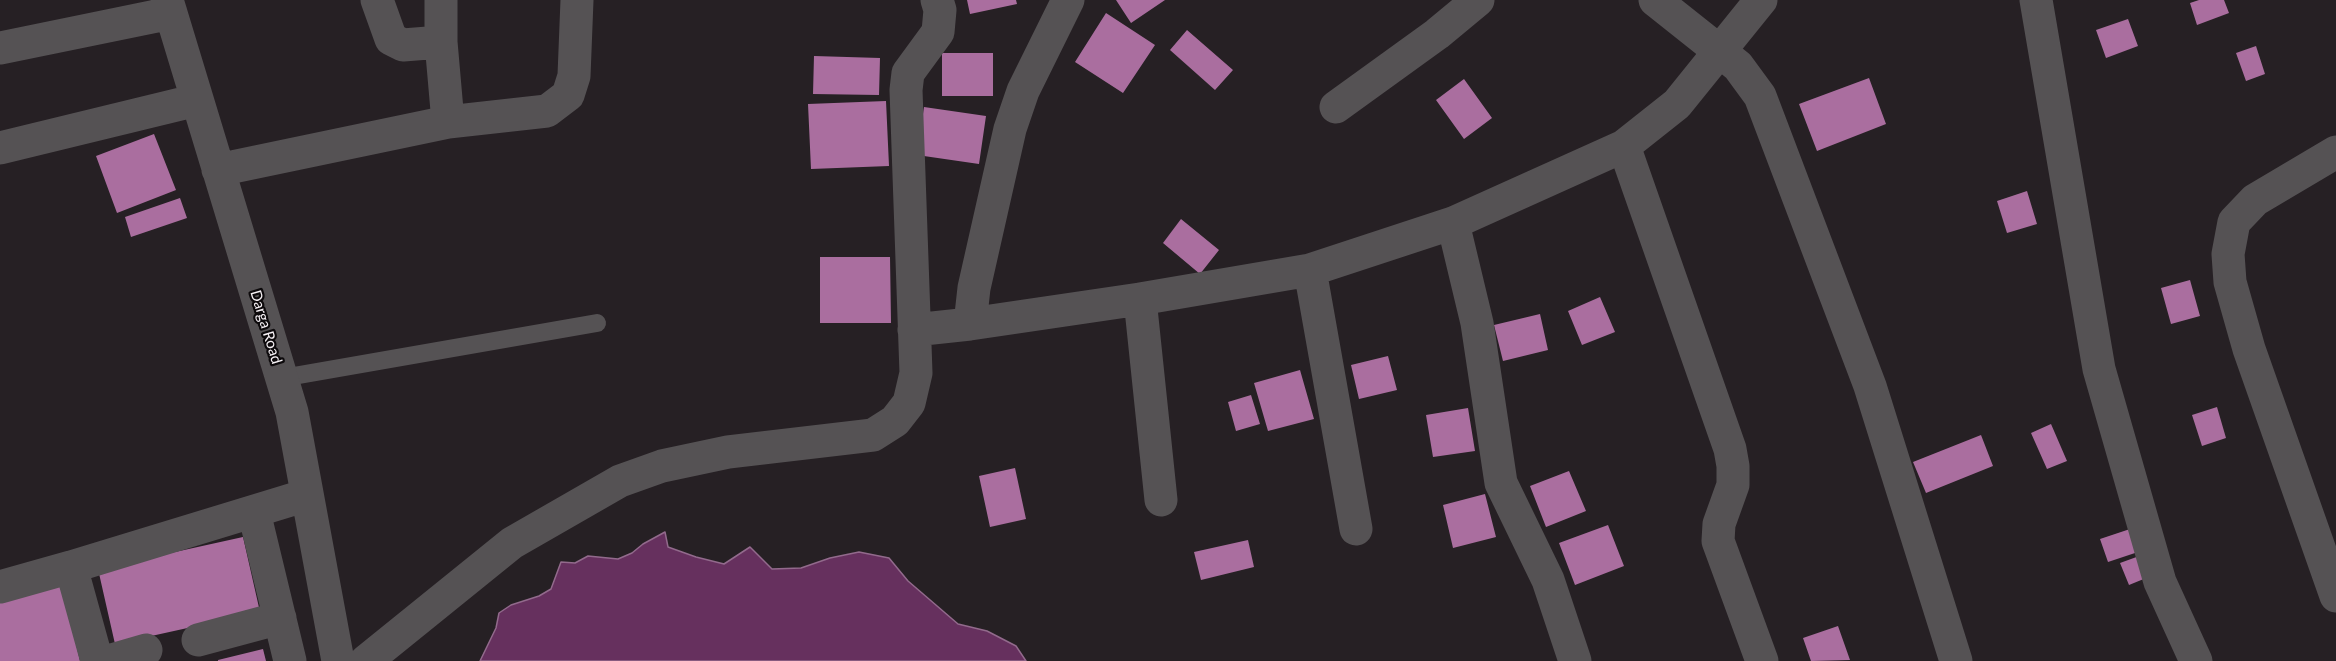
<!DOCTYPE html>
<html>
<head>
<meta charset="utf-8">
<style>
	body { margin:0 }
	canvas { display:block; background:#262024 }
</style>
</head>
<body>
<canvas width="2336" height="661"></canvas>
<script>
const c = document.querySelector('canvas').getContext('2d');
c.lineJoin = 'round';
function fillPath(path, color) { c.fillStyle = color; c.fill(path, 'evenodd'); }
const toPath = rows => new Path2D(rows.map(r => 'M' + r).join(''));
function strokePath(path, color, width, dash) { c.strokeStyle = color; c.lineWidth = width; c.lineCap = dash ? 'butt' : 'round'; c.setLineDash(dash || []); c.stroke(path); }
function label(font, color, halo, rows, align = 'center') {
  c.font = font + ' Lato,sans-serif'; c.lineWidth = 4.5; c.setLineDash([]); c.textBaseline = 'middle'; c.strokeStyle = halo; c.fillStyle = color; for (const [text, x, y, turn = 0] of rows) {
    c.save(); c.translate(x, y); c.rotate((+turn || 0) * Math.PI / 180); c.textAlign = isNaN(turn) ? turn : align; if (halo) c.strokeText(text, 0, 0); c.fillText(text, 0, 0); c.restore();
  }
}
const water = toPath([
	[665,532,668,547,696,557,724,564,750,547,772,569,801,568,830,558,859,552,889,558,908,581,958,624,987,631,1016,646,1026,661,480,661,496,628,499,613,511,605,539,596,551,589,561,562,575,563,588,556,618,559,632,553,643,544,665,532]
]);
const building = toPath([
	[967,0,1016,0,1017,4,970,14],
	[1116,0,1165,0,1131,23],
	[2199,0,2224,0,2229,13,2197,25,2190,3],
	[1106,13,1155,45,1123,93,1075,62],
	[2128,19,2138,46,2106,58,2096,30],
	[1187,30,1233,70,1215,90,1170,50],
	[2256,46,2265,74,2246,81,2236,53],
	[942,53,993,53,993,96,942,96],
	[814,56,880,58,879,95,813,94],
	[1869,78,1886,124,1817,151,1799,104],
	[1464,79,1492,118,1464,139,1436,100],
	[886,101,889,166,811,169,808,104],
	[924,107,986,116,979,164,917,155],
	[154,134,176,190,117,213,96,156],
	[2027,191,2037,224,2007,233,1997,201],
	[180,198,187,218,131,237,125,217],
	[1181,219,1219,250,1200,274,1163,243],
	[820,257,890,257,891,323,820,323],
	[2190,280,2200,316,2171,324,2161,288],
	[1600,297,1615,332,1582,345,1568,311],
	[1540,314,1548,350,1503,361,1494,325],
	[1388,356,1397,390,1359,399,1351,365],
	[1300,370,1314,419,1268,431,1254,383],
	[1251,395,1260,424,1236,431,1228,402],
	[2217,407,2226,438,2202,446,2192,415],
	[1468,408,1475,451,1433,457,1426,415],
	[2051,424,2067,461,2047,469,2031,433],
	[1981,435,1993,466,1926,493,1913,462],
	[1015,468,1026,519,990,527,979,476],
	[1569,471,1586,511,1546,527,1530,486],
	[1485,494,1496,537,1453,548,1443,505],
	[1608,525,1624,566,1575,585,1559,543],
	[2130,529,2138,552,2108,562,2100,539],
	[243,537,260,612,115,644,98,569],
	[1248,540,1254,567,1201,580,1194,552],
	[2142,555,2151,576,2129,585,2120,563],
	[62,585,80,661,0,661,0,599],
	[1838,626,1850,660,1811,661,1803,638],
	[263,649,266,661,218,661,218,660]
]);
const lane = toPath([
	[282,378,597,323]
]);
const street = toPath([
	[167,0,292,412,338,661],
	[377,0,391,39,403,45,441,42],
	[441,0,441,42,448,122],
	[1655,0,1738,66,1760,96,1870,386,1956,661],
	[2036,0,2099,369,2160,582,2196,661],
	[0,48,171,13],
	[1336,107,1437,34,1478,0],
	[1624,146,1730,449,1733,466,1733,485,1719,524,1718,541,1762,661],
	[0,148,197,100],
	[2336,152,2255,200,2234,222,2228,254,2230,282,2249,349,2336,596],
	[218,170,448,122,547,111,568,95,574,76,577,0],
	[1453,223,1477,323,1501,483,1548,580,1575,661],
	[1310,270,1356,529],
	[970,324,974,288,1010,129,1023,91,1068,0],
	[914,330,970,324,1140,299],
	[1161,500,1140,299,1310,270,1453,223,1624,146,1677,104,1761,0],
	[254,512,290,661],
	[0,587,71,567],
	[198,640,280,618],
	[97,661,71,567,307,495],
	[108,661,146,650],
	[366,661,512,543,620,481,662,466,728,452,873,435,895,421,909,403,916,373,906,90,908,73,938,32,940,10,937,0]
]);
const streetNames = [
	["Darga Road",266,327,73]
];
fillPath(water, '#66305e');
strokePath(water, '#926a8c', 1.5);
fillPath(building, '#aa6e9f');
strokePath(lane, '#555254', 18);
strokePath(street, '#555254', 33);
label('15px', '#f7f2f6', '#0d0a0c', streetNames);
</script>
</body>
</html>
